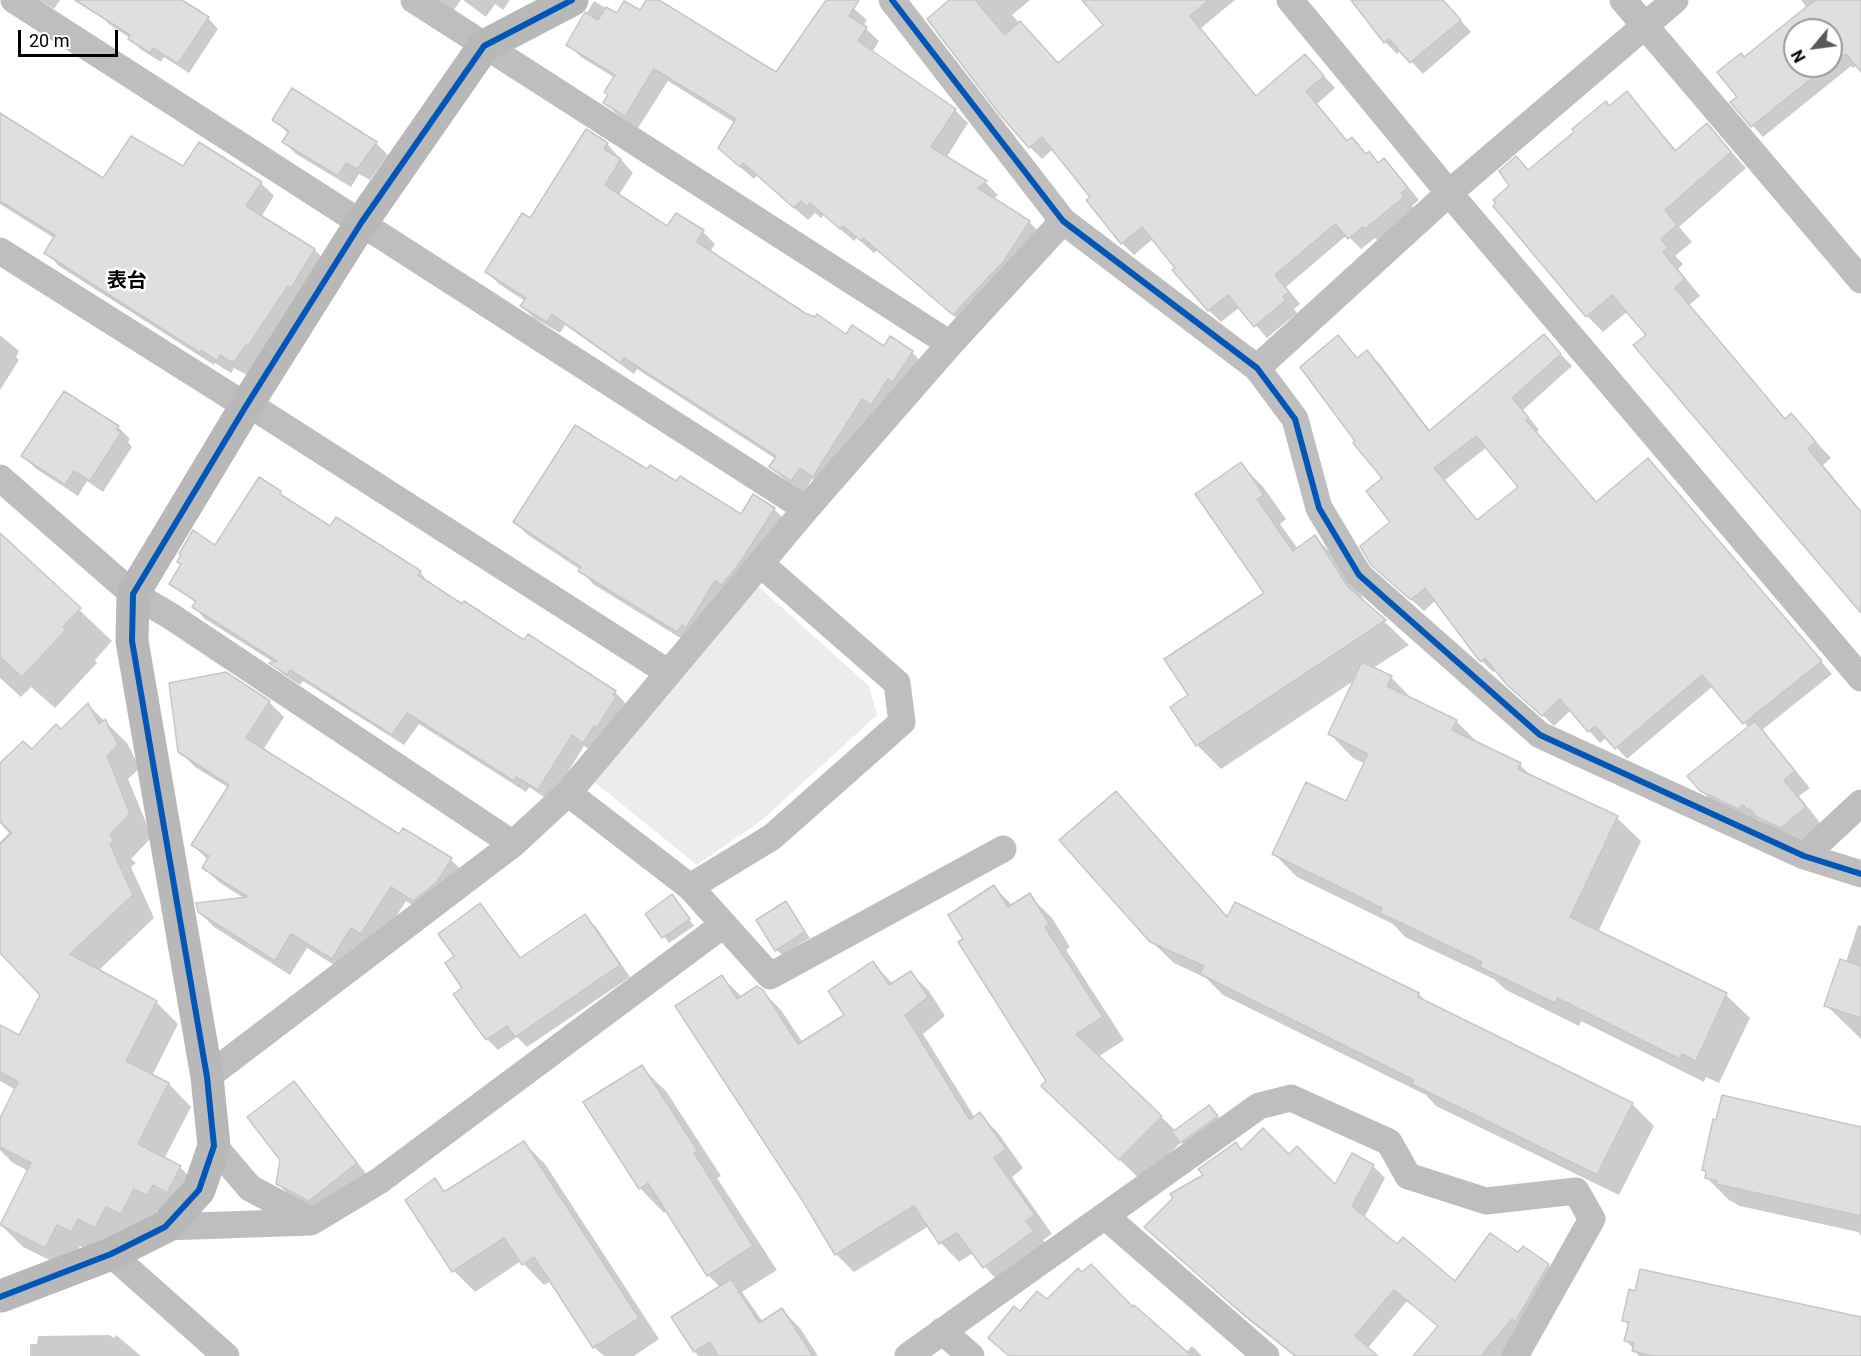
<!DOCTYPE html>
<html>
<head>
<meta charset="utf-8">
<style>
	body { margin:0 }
	#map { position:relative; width:1861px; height:1356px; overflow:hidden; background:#fff; font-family:Roboto,sans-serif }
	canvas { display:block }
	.north { position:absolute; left:1783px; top:18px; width:60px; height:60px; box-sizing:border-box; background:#fff; border:2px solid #999; border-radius:50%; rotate:241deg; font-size:16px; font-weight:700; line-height:24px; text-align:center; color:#000 }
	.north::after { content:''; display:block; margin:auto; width:21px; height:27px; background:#595959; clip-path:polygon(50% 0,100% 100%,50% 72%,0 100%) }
	.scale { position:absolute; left:18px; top:30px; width:100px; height:27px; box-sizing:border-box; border:3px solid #000; border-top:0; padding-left:8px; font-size:18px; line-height:21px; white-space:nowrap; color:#000; -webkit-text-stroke:4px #fff; paint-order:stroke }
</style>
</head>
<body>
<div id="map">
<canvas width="1861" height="1356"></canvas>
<div class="north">N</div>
<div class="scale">20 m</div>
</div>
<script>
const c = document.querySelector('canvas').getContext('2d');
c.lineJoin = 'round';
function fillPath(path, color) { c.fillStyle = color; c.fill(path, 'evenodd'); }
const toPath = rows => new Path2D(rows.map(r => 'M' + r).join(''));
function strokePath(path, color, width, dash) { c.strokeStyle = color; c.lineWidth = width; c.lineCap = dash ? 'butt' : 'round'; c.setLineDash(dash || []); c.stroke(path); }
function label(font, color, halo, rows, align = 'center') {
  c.font = font + ' Roboto,"Noto Sans JP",sans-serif'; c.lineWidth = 5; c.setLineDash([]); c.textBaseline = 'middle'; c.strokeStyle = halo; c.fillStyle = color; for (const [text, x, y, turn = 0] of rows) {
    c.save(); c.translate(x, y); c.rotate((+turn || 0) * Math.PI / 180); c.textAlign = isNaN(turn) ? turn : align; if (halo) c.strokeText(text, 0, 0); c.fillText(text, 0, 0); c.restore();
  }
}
const green = toPath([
	[758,586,869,686,877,715,762,820,697,865,593,781]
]);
const shadow = toPath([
	[39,0,60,0,54,9],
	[87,0,179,0,208,18,218,29,189,73,164,57,161,62,140,49,130,38,109,24],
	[438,0,461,0,454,10],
	[463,0,510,0,503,10,495,4,486,17],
	[648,0,656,0,776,74,827,0,844,0,867,20,863,26,879,41,872,52,955,110,968,123,946,158,986,183,998,195,993,199,1029,222,1042,235,967,327,877,250,874,253,857,238,854,241,824,215,821,218,815,213,808,220,757,175,754,179,733,161,735,123,668,81,638,128,618,115,605,102,615,78,581,57,568,44,594,1,617,15,640,12],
	[952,0,1030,0,1012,15,1058,65,1105,25,1101,0,1235,0,1201,28,1257,97,1317,68,1335,88,1317,104,1348,142,1352,139,1367,155,1369,153,1379,164,1384,160,1396,172,1419,200,1412,206,1415,210,1377,240,1375,238,1361,249,1347,235,1286,287,1300,304,1294,309,1297,313,1267,338,1240,307,1221,322,1204,306,1153,239,1134,255,1122,243,1092,198,1053,149,1042,159,1030,147],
	[1352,0,1443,0,1471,32,1423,74,1401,50,1397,54,1385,42],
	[1801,0,1861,0,1861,69,1857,65,1853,68,1851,66,1763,137,1753,126,1739,97,1745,59,1807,8],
	[1795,30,1831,30,1831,66,1795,66],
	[1627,93,1677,151,1707,125,1746,168,1679,227,1692,242,1675,256,1683,264,1678,269,1700,296,1689,305,1786,420,1791,415,1831,458,1823,465,1861,511,1861,611,1628,311,1603,332,1587,316,1529,172],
	[0,114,104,180,183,168,261,183,274,196,261,217,315,250,328,264,247,375,234,368,231,373,215,363,214,365,59,266,46,252,54,238,0,204],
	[274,120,376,143,388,155,370,180,359,174,351,187,296,154,284,142,289,134],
	[607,144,633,173,618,196,668,228,703,232,715,244,710,252,804,314,846,336,884,348,891,338,912,352,924,365,884,416,874,410,826,488,812,479,804,492,784,479,771,467,776,459,637,369,634,374,565,325,560,333,534,318,522,306,525,301,499,284,487,272,531,220],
	[0,335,19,351,16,357,19,360,0,390],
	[1338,337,1358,359,1367,352,1379,363,1431,432,1555,348,1572,366,1523,410,1539,430,1537,432,1573,475,1597,503,1659,472,1832,674,1762,730,1810,788,1799,796,1821,824,1797,843,1759,820,1755,824,1717,806,1701,790,1749,728,1713,686,1627,759,1607,737,1600,743,1571,710,1554,726,1496,670,1493,672,1479,658,1436,600,1424,611,1385,576,1392,522,1384,478,1357,441],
	[1487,447,1521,487,1478,521,1445,480],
	[118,427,130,439,128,442,132,447,103,492,87,481,78,496,35,468,23,456],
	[1241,464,1264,488,1286,519,1280,524,1298,549,1315,537,1339,561,1368,606,1409,645,1373,668,1391,677,1415,702,1456,721,1481,746,1520,765,1533,778,1617,818,1641,841,1598,932,1726,995,1750,1018,1719,1083,1706,1077,1704,1082,1581,1021,1579,1026,1506,990,1494,979,1405,937,1393,924,1297,877,1274,854,1347,803,1366,764,1353,758,1330,734,1355,680,1221,769,1197,745,1190,695,1266,593],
	[259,479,331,528,420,572,430,585,615,692,626,704,596,753,584,746,550,801,529,787,526,792,419,724,404,745,303,681,300,685,283,674,272,664,275,663,205,619,194,607,196,603,171,583,216,547],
	[677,483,741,516,774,509,787,522,690,644,593,584,581,570,528,535,515,522],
	[0,535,112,641,95,660,97,663,55,708,31,687,21,697,0,678],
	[225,673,269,702,284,717,263,750,399,836,451,860,466,874,428,915,406,901,376,948,347,973,307,948,290,975,214,927,199,912,245,899,219,882,204,868,209,861,193,845,229,788,195,767,179,751],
	[88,705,127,743,140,768,128,779,152,837,131,859,136,863,131,867,154,918,98,971,156,1002,178,1024,152,1076,169,1084,191,1107,164,1159,180,1167,202,1190,170,1217,157,1210,144,1236,94,1253,80,1246,68,1269,23,1247,1,1225,28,1171,13,1163,0,1150,0,1121,16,1090,0,1081,0,1039,20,1037,42,995,0,951,0,842,9,833,0,823,0,765,32,751,61,731],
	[1116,793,1229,918,1419,994,1428,1004,1632,1104,1654,1126,1619,1195,1436,1106,1426,1095,1223,995,1206,978,1174,963,1151,941],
	[994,887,1013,906,1029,895,1052,918,1070,947,1066,950,1124,1040,1098,1057,1176,1131,1215,1112,1222,1122,1187,1148,1181,1142,1143,1182,1065,1108,965,940],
	[672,896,694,926,669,943,647,914],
	[785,903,810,938,782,955,777,950],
	[480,905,522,959,584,916,596,927,630,977,527,1047,517,1037,498,1050,487,1039,464,989,456,956],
	[1858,925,1861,926,1861,1039,1826,1005,1846,962],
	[873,963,893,984,911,973,929,991,945,1016,923,1034,975,1118,980,1114,998,1133,1023,1168,1012,1177,1052,1234,1043,1240,1051,1250,1002,1286,973,1253,959,1262,941,1243,929,1226,854,1272,836,1254,722,977,742,997,762,991,781,1010,803,1043,846,1016],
	[641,1067,666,1091,721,1176,717,1178,777,1270,742,1292,763,1322,782,1310,800,1328,818,1356,698,1356,673,1317,720,1287,708,1275,667,1211,664,1213,640,1188],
	[294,1083,368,1176,321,1212,289,1195,277,1183],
	[1861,1129,1861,1236,1858,1232,1740,1206,1729,1200,1707,1178,1707,1174,1703,1169],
	[524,1143,545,1164,659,1339,634,1356,604,1356,594,1347,551,1281,544,1285,521,1261,475,1292,454,1271,434,1180,446,1192],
	[1235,1144,1242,1151,1289,1156,1335,1186,1373,1166,1385,1178,1364,1218,1398,1246,1455,1283,1519,1254,1548,1265,1560,1278,1505,1356,1415,1356,1439,1327,1407,1301,1367,1349,1376,1356,1294,1356,1246,1318,1158,1239,1205,1176],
	[1048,1301,1133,1309,1186,1353,1192,1346,1202,1356,1009,1356,990,1338,1021,1314],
	[1861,1319,1861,1356,1639,1356,1626,1340,1629,1326,1624,1320],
	[109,1335,114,1338,116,1335,141,1356,30,1356,30,1344,37,1344,38,1336]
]);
const building = toPath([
	[75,0,182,0,209,17,178,64,153,48,150,53,128,39,130,35,75,0],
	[646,0,659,0,776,72,826,0,859,0,849,16,867,27,858,41,956,109,931,147,987,181,978,188,1030,221,1004,261,953,315,863,238,861,241,843,226,840,229,810,203,807,207,801,201,794,208,743,163,740,167,718,148,736,119,654,69,625,116,603,103,608,95,604,92,615,75,566,45,585,12,598,20,606,7,617,13,624,1,640,10,646,0],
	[949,0,975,0,1005,35,1020,21,1058,63,1103,25,1082,0,1209,0,1190,16,1256,96,1305,54,1324,76,1306,91,1347,141,1352,137,1366,154,1369,151,1378,163,1384,158,1408,188,1401,193,1404,197,1365,229,1363,227,1348,239,1335,224,1275,275,1289,292,1283,296,1286,300,1254,327,1228,295,1208,311,1172,270,1175,268,1142,227,1121,244,1086,200,1090,197,1042,137,1029,148,1001,116,927,19,949,0],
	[1351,0,1443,0,1461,20,1410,63,1389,39,1384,43,1351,0],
	[1815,0,1861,0,1861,72,1846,54,1831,63,1831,30,1795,30,1795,66,1827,66,1751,127,1730,102,1737,97,1717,72,1741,53,1744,57,1815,0],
	[292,88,377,142,357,169,346,163,338,176,282,142,289,131,272,120,292,88],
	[1627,91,1675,151,1707,123,1731,152,1665,210,1677,225,1661,239,1668,248,1663,252,1685,279,1675,288,1785,419,1791,413,1816,442,1808,449,1861,512,1861,613,1633,345,1646,335,1612,295,1586,317,1493,206,1496,203,1493,200,1509,186,1499,171,1516,156,1528,170,1574,132,1572,129,1606,101,1609,106,1627,91],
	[0,113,103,178,131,136,183,166,199,142,262,182,246,206,315,249,291,288,288,286,248,346,246,345,233,363,220,355,217,361,201,350,200,353,44,253,55,235,0,201,0,113],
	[586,129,608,143,604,149,621,159,605,185,667,226,676,213,704,230,697,242,805,313,815,317,817,314,846,334,852,325,884,346,890,336,913,351,893,382,888,379,871,405,862,399,813,477,800,468,791,481,769,467,776,456,624,358,621,363,552,314,547,322,520,306,526,298,485,272,522,213,530,218,586,129],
	[1544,334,1561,354,1512,398,1529,418,1526,420,1596,502,1648,458,1822,661,1743,724,1702,675,1615,749,1595,726,1588,732,1560,699,1542,716,1507,685,1485,658,1481,662,1478,659,1425,588,1411,600,1371,565,1360,546,1390,522,1366,491,1382,478,1353,443,1355,441,1300,367,1338,335,1357,358,1367,350,1429,431,1544,334],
	[1476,436,1518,487,1477,520,1434,468,1476,436],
	[64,391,119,426,116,429,121,433,90,481,74,471,65,485,21,456,64,391],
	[575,425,647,469,650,465,676,481,680,476,741,514,753,494,775,508,739,564,722,585,715,581,686,628,682,625,677,632,578,571,581,567,513,522,575,425],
	[1241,462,1264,495,1257,499,1293,551,1315,535,1348,587,1386,620,1196,746,1170,707,1188,695,1164,659,1264,593,1195,494,1241,462],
	[259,477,281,491,280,494,330,526,336,517,421,571,418,575,462,604,464,601,524,640,528,634,616,691,613,695,616,697,597,728,594,726,583,743,572,735,538,790,516,777,514,781,407,713,392,735,290,670,287,675,269,663,277,661,192,607,196,601,169,584,181,564,177,562,181,555,179,554,193,530,215,545,259,477],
	[0,533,81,608,63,627,66,630,22,677,0,657,0,533],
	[1362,662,1392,676,1387,686,1457,720,1452,730,1521,763,1518,769,1618,816,1570,917,1727,993,1696,1061,1682,1054,1680,1059,1557,998,1555,1003,1480,967,1482,962,1380,913,1382,908,1272,854,1306,782,1346,801,1368,754,1328,734,1362,662],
	[226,672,270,701,246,738,399,834,403,828,452,858,437,882,413,901,391,887,361,934,351,928,332,959,291,934,275,961,198,912,196,903,248,897,202,868,209,856,191,845,229,785,178,752,169,683,226,672],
	[88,703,99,724,105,719,118,745,107,756,130,814,110,835,114,840,110,844,133,895,70,954,157,1001,126,1061,169,1083,138,1144,181,1166,167,1193,153,1185,147,1196,134,1189,121,1214,106,1207,95,1228,78,1219,71,1232,57,1225,45,1248,0,1225,31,1163,0,1147,0,1118,18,1082,0,1072,0,1025,19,1035,40,995,0,953,0,844,12,833,0,821,0,763,23,741,32,749,56,724,61,729,88,703],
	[1755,721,1795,771,1784,780,1806,807,1781,828,1757,817,1749,808,1747,810,1743,805,1738,809,1700,791,1687,776,1755,721],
	[1116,791,1227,917,1235,902,1419,993,1418,997,1633,1103,1597,1175,1412,1084,1414,1080,1200,974,1204,966,1150,942,1059,840,1116,791],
	[994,885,1008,907,1030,893,1049,924,1045,927,1103,1017,1076,1034,1162,1116,1119,1160,1041,1086,1046,1081,958,942,963,939,948,915,994,885],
	[672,894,690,919,662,938,645,914,672,894],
	[786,901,805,932,775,951,756,920,786,901],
	[480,903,520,958,585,914,620,965,515,1037,507,1026,486,1040,453,994,462,988,445,963,454,956,438,934,480,903],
	[1840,959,1861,966,1861,1018,1824,1006,1840,959],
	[873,961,889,985,911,971,928,997,905,1015,970,1120,980,1112,1006,1149,994,1158,1035,1215,1026,1221,1034,1231,983,1268,957,1233,939,1244,914,1206,835,1255,804,1203,675,1006,722,975,737,999,757,986,763,990,798,1044,844,1015,828,991,873,961],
	[642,1065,698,1151,694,1153,753,1246,707,1276,648,1183,639,1189,583,1102,642,1065],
	[294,1081,357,1163,309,1201,276,1184,280,1160,247,1117,294,1081],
	[1722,1095,1861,1127,1861,1216,1716,1184,1717,1181,1705,1178,1706,1171,1702,1170,1713,1119,1716,1120,1722,1095],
	[1209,1105,1218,1116,1180,1143,1172,1132,1209,1105],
	[1263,1128,1289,1154,1297,1146,1335,1184,1352,1153,1374,1165,1352,1206,1397,1244,1403,1237,1455,1281,1490,1233,1518,1252,1523,1246,1549,1264,1515,1322,1512,1319,1481,1356,1413,1356,1438,1326,1394,1290,1355,1336,1378,1356,1296,1356,1232,1305,1144,1227,1173,1198,1170,1194,1203,1175,1198,1169,1236,1142,1241,1150,1263,1128],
	[524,1141,639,1318,593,1348,534,1257,522,1265,504,1238,452,1272,405,1200,435,1178,444,1192,524,1141],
	[1091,1264,1133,1307,1134,1305,1192,1356,1009,1356,988,1338,1014,1306,1020,1311,1037,1291,1047,1299,1078,1268,1082,1272,1091,1264],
	[1640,1269,1861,1317,1861,1356,1652,1356,1632,1351,1634,1343,1624,1341,1629,1322,1622,1321,1629,1289,1635,1291,1640,1269],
	[731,1279,759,1323,782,1308,813,1356,718,1356,710,1342,694,1352,671,1317,731,1279]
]);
const street = toPath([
	[14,0,806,509],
	[414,0,950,344],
	[892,0,1063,221,1257,368,1295,419,1319,508,1359,575,1540,735,1804,856,1861,874],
	[1290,0,1449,193,1861,678],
	[1623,0,1861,280],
	[0,251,246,406,261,412,669,673],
	[1257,368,1449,193,1675,0],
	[0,478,133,594,169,615,513,844],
	[568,793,690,887,770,976,1003,849],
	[1804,856,1861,803],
	[690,887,772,837,902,722,897,683,762,565],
	[207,1077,513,844,568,793,806,509,950,344,1063,221],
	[214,1146,250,1188,308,1219],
	[1105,1216,1266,1356],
	[165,1227,311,1222,379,1181,723,925],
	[111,1254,226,1356],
	[942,1331,971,1356],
	[908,1356,1259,1106,1291,1098,1389,1142,1408,1176,1486,1201,1576,1191,1592,1219,1515,1356]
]);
const secondary = toPath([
	[1,1296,111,1254,165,1227,199,1190,214,1146,207,1077,132,641,133,594,246,406,361,223,484,46,572,0]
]);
const cycleway = toPath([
	[892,0,1063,221,1257,368,1295,419,1319,508,1359,575,1540,735,1804,856,1861,874],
	[0,1297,111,1254,165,1227,199,1190,214,1146,207,1077,132,641,133,594,246,406,361,223,484,46,572,0]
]);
const quarterNames = [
	["表台",127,282]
];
fillPath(green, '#ececec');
fillPath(shadow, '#0003');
fillPath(building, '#dfdfdf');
strokePath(building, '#c7c7c7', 1.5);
strokePath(street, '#bebebe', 27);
strokePath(secondary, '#b8b8b8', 33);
strokePath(cycleway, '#0057b8', 6);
label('bold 20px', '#000', '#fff', quarterNames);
</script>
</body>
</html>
